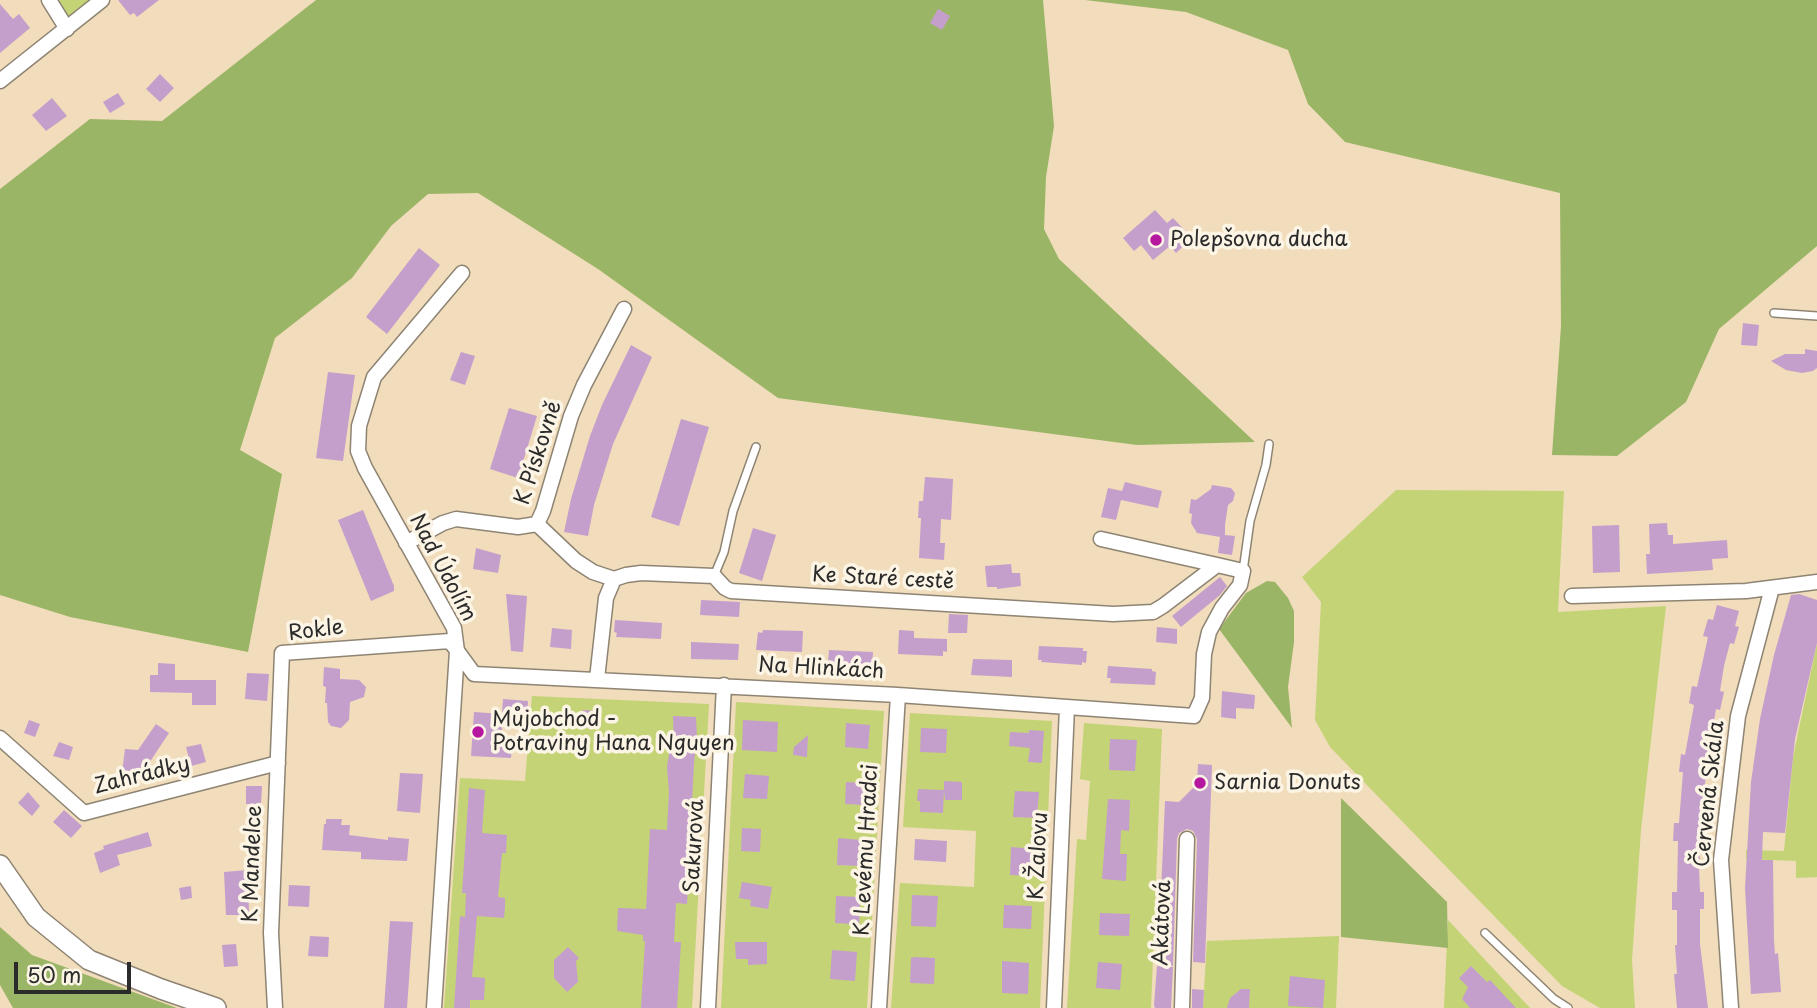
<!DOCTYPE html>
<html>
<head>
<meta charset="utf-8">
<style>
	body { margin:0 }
	#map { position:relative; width:1817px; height:1008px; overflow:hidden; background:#f1dcbb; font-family:"Playpen Sans",sans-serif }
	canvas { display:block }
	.scale { position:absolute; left:14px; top:962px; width:117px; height:32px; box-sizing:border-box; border:4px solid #2b2b2b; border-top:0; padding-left:9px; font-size:21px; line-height:24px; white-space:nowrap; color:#2b2b2b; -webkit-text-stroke:5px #fcf5e5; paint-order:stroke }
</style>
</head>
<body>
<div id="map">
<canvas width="1817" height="1008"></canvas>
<div class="scale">50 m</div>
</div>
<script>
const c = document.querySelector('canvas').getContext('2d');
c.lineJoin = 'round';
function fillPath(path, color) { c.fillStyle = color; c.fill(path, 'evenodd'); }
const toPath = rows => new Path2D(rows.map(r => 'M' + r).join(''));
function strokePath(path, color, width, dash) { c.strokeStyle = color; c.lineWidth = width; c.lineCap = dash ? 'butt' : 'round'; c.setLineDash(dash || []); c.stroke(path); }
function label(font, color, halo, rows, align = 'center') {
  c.font = font + ' "Playpen Sans",sans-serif'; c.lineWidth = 7; c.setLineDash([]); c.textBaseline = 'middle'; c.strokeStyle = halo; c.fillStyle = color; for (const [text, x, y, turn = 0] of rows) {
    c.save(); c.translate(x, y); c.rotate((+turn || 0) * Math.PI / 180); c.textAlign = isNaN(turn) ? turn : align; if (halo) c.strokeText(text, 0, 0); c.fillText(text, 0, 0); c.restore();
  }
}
const green = toPath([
	[53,0,93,0,71,18,63,17],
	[1396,490,1564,491,1558,612,1666,606,1641,830,1632,960,1635,1008,1600,1008,1562,986,1330,747,1315,720,1321,602,1302,577],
	[1817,643,1817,877,1796,878,1796,861,1746,859,1746,850,1784,851,1793,757],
	[532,696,709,704,692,1008,444,1008,460,778,525,781],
	[736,702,884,711,867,1008,721,1008],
	[910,713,1052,721,1040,1008,891,1008,900,883,974,887,976,831,903,827],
	[1084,723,1162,729,1151,1008,1067,1008,1077,839,1086,840,1090,781,1080,779],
	[1448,920,1530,1008,1444,1008],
	[1339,936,1336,1008,1188,1008,1203,1007,1207,941]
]);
const forest = toPath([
	[316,0,1043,0,1054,126,1046,177,1044,229,1059,259,1255,442,1137,445,778,398,598,269,478,193,428,194,391,226,352,278,275,338,240,450,282,474,248,652,70,617,0,595,0,189,90,119,162,121],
	[1085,0,1817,0,1817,246,1719,329,1686,402,1617,456,1552,455,1561,326,1560,193,1345,142,1308,104,1288,50,1186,12],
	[1267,581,1275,582,1288,598,1294,611,1294,642,1288,687,1292,728,1219,629,1246,593],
	[1341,798,1447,902,1448,948,1341,937],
	[0,927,32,955,177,1008,13,1008,0,985]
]);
const building = toPath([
	[118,0,159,0,137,17,134,13,130,15],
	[0,4,13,19,19,14,30,28,0,53],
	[938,9,950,16,942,30,930,23],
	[160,74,174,88,160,102,146,89],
	[118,93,125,104,110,113,103,102],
	[52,98,67,116,46,131,32,115],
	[1155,210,1167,223,1173,218,1192,238,1176,253,1170,246,1153,260,1141,245,1134,251,1123,238],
	[419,248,440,265,387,334,366,317],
	[1743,323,1759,325,1757,346,1741,345],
	[631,345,652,357,613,444,594,505,588,536,564,532,571,499,590,436,602,405],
	[1805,349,1817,351,1817,368,1813,371,1802,373,1786,370,1771,361,1785,354,1805,354],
	[461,352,475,356,465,385,450,380],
	[328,372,355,375,343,461,316,458],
	[509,408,537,416,518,478,490,469],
	[681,419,709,427,679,526,651,517],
	[925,477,953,479,951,520,941,519,940,543,945,543,944,560,919,558,921,518,918,518,919,501,923,501],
	[1125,482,1162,491,1158,508,1121,500,1116,520,1101,517,1108,488,1122,491],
	[1212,485,1231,488,1235,493,1233,501,1228,505,1225,525,1225,535,1235,536,1232,555,1218,553,1220,537,1197,533,1191,523,1192,514,1189,513,1191,499,1196,500,1211,489],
	[363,510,394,586,394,591,371,601,338,520],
	[1667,523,1668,535,1673,535,1673,544,1727,540,1728,558,1712,559,1713,570,1647,574,1646,554,1650,554,1649,524],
	[1619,525,1620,572,1593,573,1592,526],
	[753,528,776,535,762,581,739,573],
	[476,548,501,555,498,573,473,569],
	[1011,564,1012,573,1020,573,1021,586,997,589,997,587,987,587,985,566],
	[1220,577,1227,586,1220,595,1181,627,1172,616],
	[506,594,527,596,523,652,511,651],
	[1799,594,1817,600,1817,643,1795,739,1785,833,1763,832,1762,860,1773,860,1774,940,1775,954,1778,953,1781,992,1751,994,1745,888,1751,782,1760,719,1774,655,1791,595],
	[701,600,740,602,739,617,700,615],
	[1717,605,1739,611,1735,626,1739,627,1734,644,1730,643,1724,666,1720,691,1724,692,1720,710,1716,709,1708,758,1712,758,1710,776,1706,775,1703,802,1702,824,1706,825,1705,843,1701,842,1699,866,1700,892,1704,892,1704,909,1700,909,1700,944,1708,1008,1677,1008,1674,974,1677,974,1675,945,1677,945,1677,910,1672,910,1672,892,1677,892,1678,841,1673,841,1674,823,1679,823,1683,772,1679,772,1681,754,1685,755,1694,705,1689,703,1692,686,1697,687,1708,637,1703,636,1708,619,1713,620],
	[949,614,968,615,967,633,948,633],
	[615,620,662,623,661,639,616,637,617,633,614,632],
	[1157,627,1177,629,1177,644,1156,642],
	[552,628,572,630,571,649,550,647],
	[763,630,803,631,802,652,756,650,758,632,762,633],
	[899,630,914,631,914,638,947,639,947,652,943,651,943,656,898,654],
	[691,642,739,644,738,660,691,659],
	[1039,646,1083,648,1083,651,1087,651,1086,663,1082,662,1082,665,1041,662,1042,660,1038,660],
	[829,650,873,652,872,669,832,667,832,662,828,662],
	[973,659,1012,660,1012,677,971,675],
	[158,663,175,664,175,680,216,680,216,705,192,705,192,693,150,692,150,675,158,675],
	[1108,666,1152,669,1152,671,1156,672,1155,685,1110,683,1111,678,1107,678],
	[324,667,340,669,340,679,359,680,366,687,364,697,350,702,349,720,341,728,331,726,328,722,327,703,325,703,326,687,323,686],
	[247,673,269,674,267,701,245,699],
	[1222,691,1255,695,1254,709,1236,708,1236,719,1221,717],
	[503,699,528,701,527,716,503,715,501,742,512,743,511,758,471,756,474,712,502,714],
	[583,710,596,711,595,728,582,728],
	[673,716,696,717,697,737,694,763,687,904,676,903,674,942,681,942,677,1008,641,1008,645,941,643,941,643,935,617,931,618,908,646,909,650,829,667,830,669,792,667,767,670,747,674,747],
	[29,720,40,724,35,737,24,733],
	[743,720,778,722,777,752,742,750],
	[846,723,870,725,868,749,845,747],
	[156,724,169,733,147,766,141,766,139,783,121,781,125,749,138,750],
	[921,728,947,729,946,753,920,752],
	[1029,730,1044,731,1042,763,1028,762,1030,748,1009,746,1010,732,1029,733],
	[808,735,807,757,793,755,794,747],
	[1110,739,1137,740,1135,771,1109,770],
	[59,742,73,747,69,760,53,756],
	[201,744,206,762,191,766,186,747],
	[1198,764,1212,765,1205,963,1193,962,1197,839,1193,831,1187,829,1179,833,1177,839,1173,966,1158,959,1165,801,1179,802,1197,784],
	[400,773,423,774,420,813,397,811],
	[745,774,769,776,767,799,743,798],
	[944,781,962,782,962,800,945,800,944,791,943,813,920,812,920,801,917,801,918,789,944,790],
	[846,782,865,783,864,805,845,804],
	[246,786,262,786,261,804,246,804],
	[469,788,485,790,482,833,507,835,506,853,502,853,498,897,505,898,505,907,504,918,477,916,472,977,485,978,484,1000,470,1000,470,1008,454,1008,460,916,465,917,466,893,462,893],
	[1015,791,1039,792,1037,818,1013,817],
	[28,792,40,806,32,816,18,803],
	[1108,799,1130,800,1129,831,1121,830,1120,854,1127,854,1126,881,1102,879],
	[64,810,82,826,71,838,53,822],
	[326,819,342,819,341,825,350,825,349,835,388,840,388,837,409,839,407,861,361,859,361,852,322,850,324,824,326,824],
	[742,828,761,829,760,852,741,851],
	[148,832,152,846,117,855,120,865,100,873,94,853,104,849,103,846],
	[838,838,862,840,861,866,837,865],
	[915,839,947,841,946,862,914,860],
	[1011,847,1036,849,1035,876,1010,875],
	[248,870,249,915,226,915,224,872],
	[742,882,772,887,768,909,750,906,751,900,739,898],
	[289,885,310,886,309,907,288,906],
	[191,886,192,898,181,900,179,888],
	[912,895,938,896,936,927,911,926],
	[836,896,860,897,859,927,851,924,835,923],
	[1004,905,1032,906,1031,929,1003,928],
	[1100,913,1130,914,1129,936,1099,935],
	[390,921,413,922,407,1008,384,1008],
	[310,936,329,937,328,957,308,956],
	[735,942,767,942,767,964,748,965,748,959,736,959],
	[236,944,238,966,224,967,222,945],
	[568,947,579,958,576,961,578,982,567,992,554,978,554,960],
	[832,950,857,952,855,981,830,979],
	[915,957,935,958,934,984,910,983,911,958],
	[1002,961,1029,963,1028,994,1002,993],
	[1098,962,1122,964,1120,990,1096,988],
	[1157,966,1173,967,1171,1008,1155,1008,1154,1005],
	[1471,966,1487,982,1490,980,1516,1008,1470,1008,1462,999,1468,987,1459,978],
	[1290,976,1325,980,1323,1008,1288,1006],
	[1192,989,1204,990,1203,1008,1192,1008],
	[1241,989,1250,989,1249,1008,1227,1008,1230,998]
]);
const service = toPath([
	[1774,313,1817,316],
	[1243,571,1250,521,1266,465,1269,444],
	[714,576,724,552,733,511,756,447],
	[1485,933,1554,999,1568,1008]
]);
const minor = toPath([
	[49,0,67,29],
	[0,81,102,0],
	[537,524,576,561,593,572,614,579],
	[1101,539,1217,565],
	[406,543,443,523,456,519,518,527,537,524,543,511,571,416,584,385,624,309],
	[1572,596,1746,591,1817,582],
	[0,738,84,813,278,763],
	[275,1008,271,933,282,653,450,641,474,674,898,695,1194,716,1202,698,1204,654,1209,632,1222,608,1240,585,1243,571,1217,565,1163,606,1153,612,1113,614,731,591,725,588,714,576,641,573,626,575,614,579,606,598,597,679],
	[434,1008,457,651,454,628,365,468,358,451,359,426,374,377,462,273],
	[708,1008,724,685],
	[879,1008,898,695],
	[1054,1008,1067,707],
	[1182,1008,1187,839],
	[1731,1008,1721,860,1738,716,1772,588]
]);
const tertiary = toPath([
	[0,865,36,917,89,960,161,989,216,1008]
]);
const markers = [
	[1156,240,7,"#b5179e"],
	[478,732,7,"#b5179e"],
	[1200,783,7,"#b5179e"]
];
const poiNames = [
	["Polepšovna ducha",1170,240],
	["Můjobchod -",492,720],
	["Potraviny Hana Nguyen",492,744],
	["Sarnia Donuts",1214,783]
];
const streetNames = [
	["K Pískovně",539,453,-72],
	["Nad Údolím",442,568,62],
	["Ke Staré cestě",883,579,3],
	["Rokle",316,631,-7],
	["Na Hlinkách",821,669,3],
	["Zahrádky",142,776,-14],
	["Červená Skála",1710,794,-84],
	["Sakurová",695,846,-87],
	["K Levému Hradci",867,850,-87],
	["K Žalovu",1039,856,-87],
	["K Mandelce",253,864,-88],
	["Akátová",1163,923,-88]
];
fillPath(green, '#c4d376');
fillPath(forest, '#9bb567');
fillPath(building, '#c49fcc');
strokePath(service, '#8e8473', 10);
strokePath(minor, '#8e8473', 17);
strokePath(tertiary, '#8e8473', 22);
strokePath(service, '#fff', 7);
strokePath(minor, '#fff', 14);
strokePath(tertiary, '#fff', 19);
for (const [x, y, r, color] of markers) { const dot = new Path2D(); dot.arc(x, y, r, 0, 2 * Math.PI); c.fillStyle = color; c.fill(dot); strokePath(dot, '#fcf5e5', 2.5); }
label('21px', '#2b2b2b', '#fcf5e5', poiNames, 'left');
label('21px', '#2b2b2b', '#fcf5e5', streetNames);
</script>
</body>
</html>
